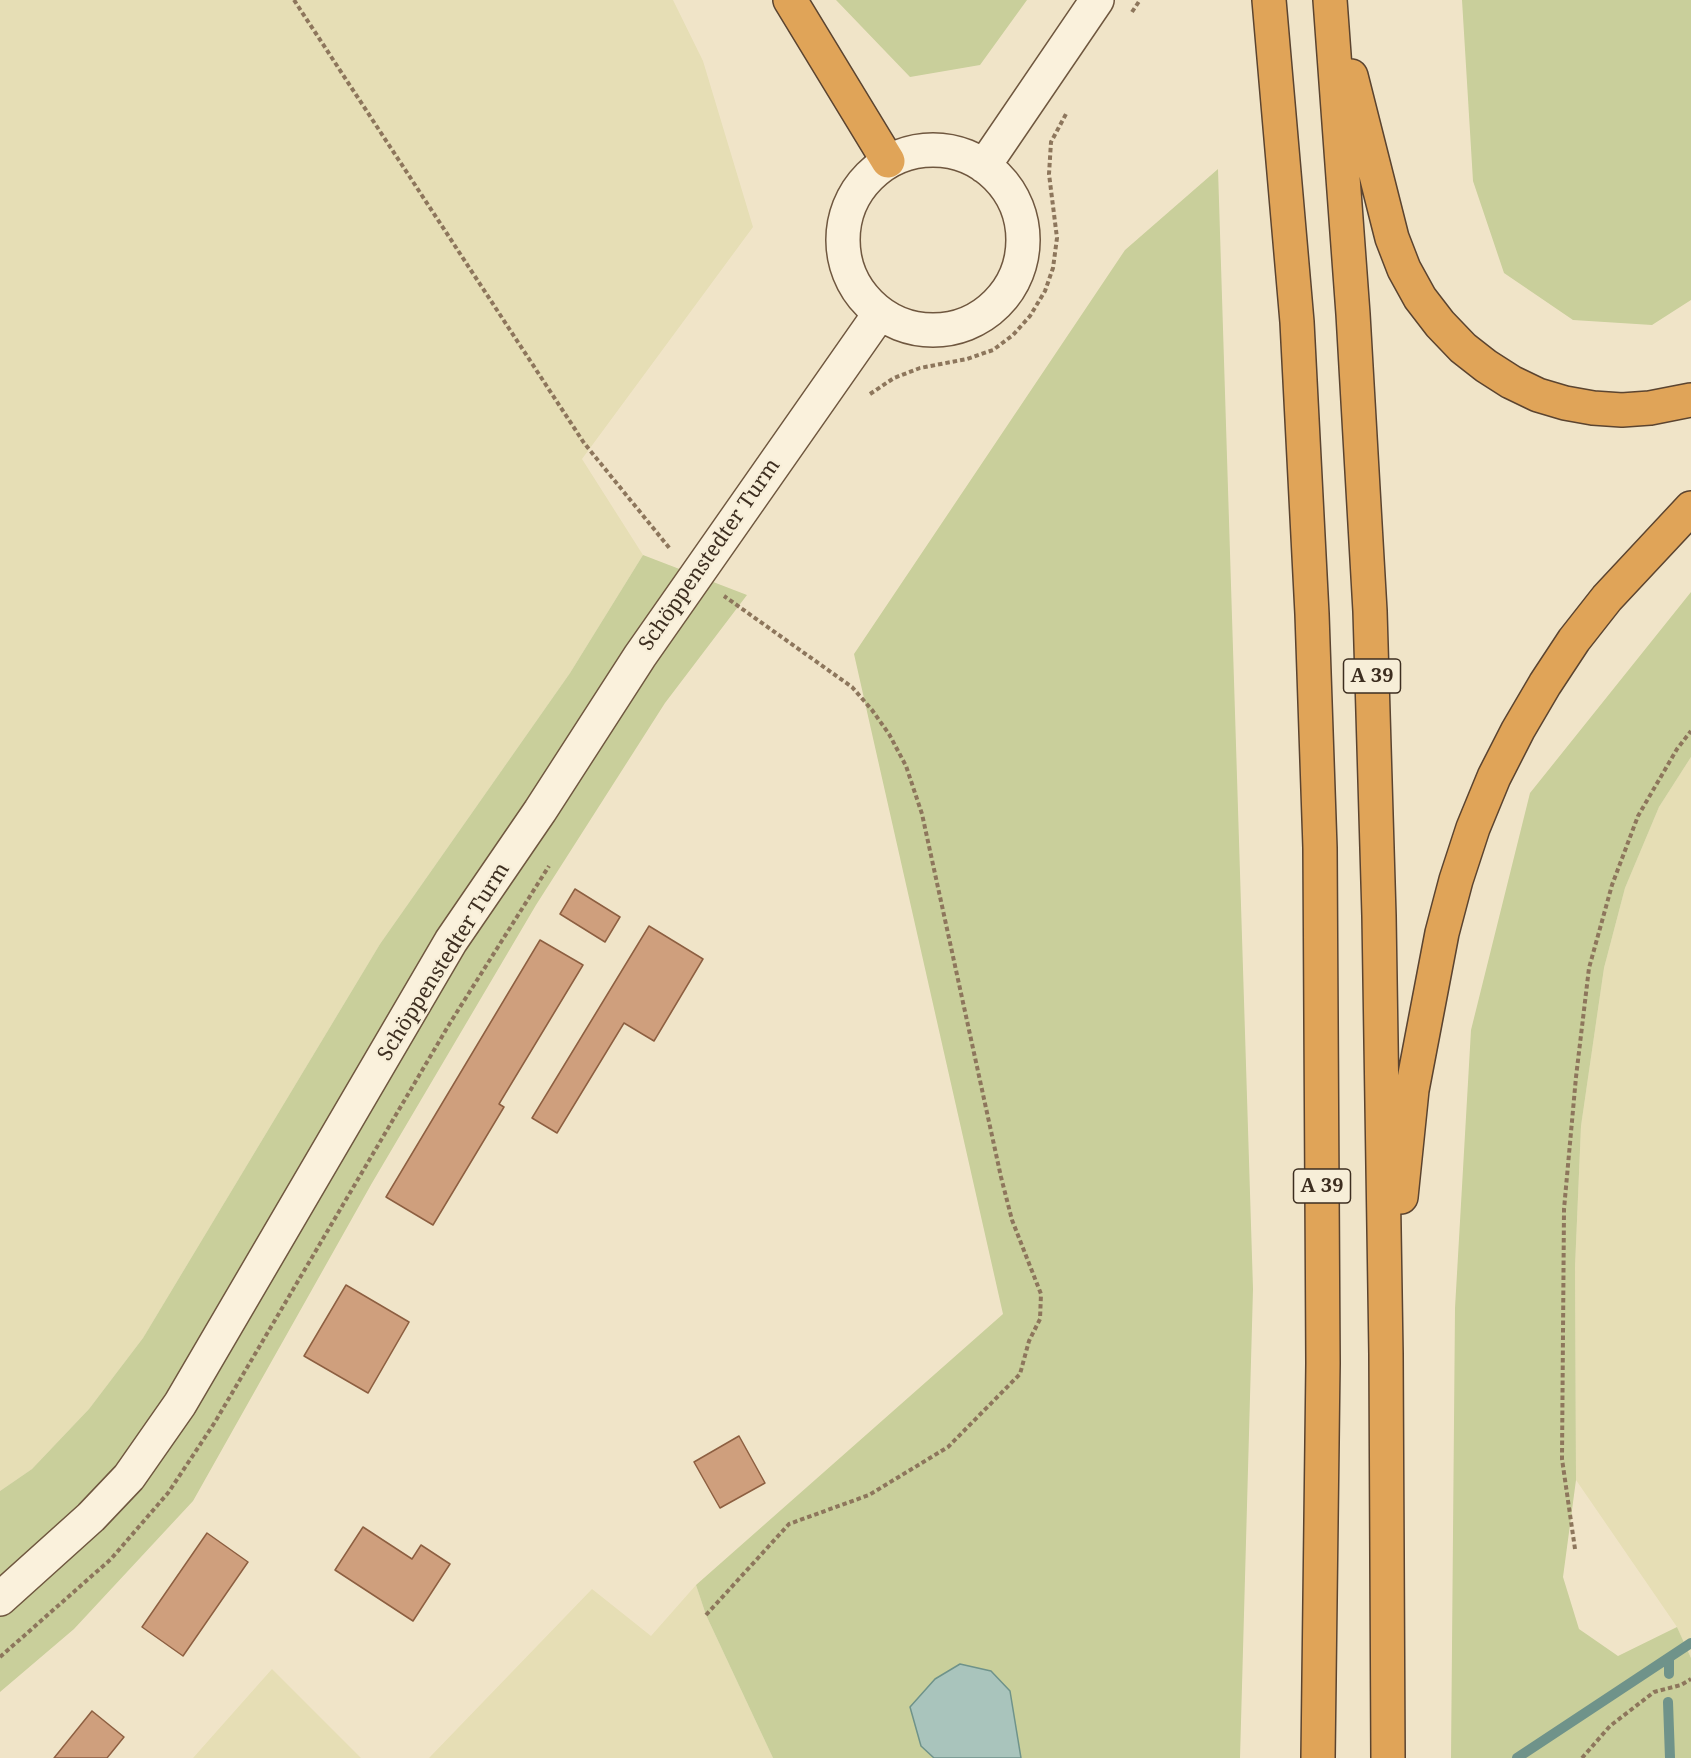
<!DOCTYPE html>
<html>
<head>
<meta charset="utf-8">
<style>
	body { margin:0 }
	canvas { display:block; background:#f0e4c8 }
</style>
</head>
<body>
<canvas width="1691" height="1758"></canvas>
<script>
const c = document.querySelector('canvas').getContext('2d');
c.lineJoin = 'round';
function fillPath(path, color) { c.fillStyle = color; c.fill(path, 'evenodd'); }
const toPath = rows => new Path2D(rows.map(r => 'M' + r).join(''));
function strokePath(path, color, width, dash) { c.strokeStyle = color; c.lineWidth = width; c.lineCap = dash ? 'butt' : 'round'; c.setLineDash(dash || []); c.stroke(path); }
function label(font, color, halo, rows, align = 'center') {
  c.font = font + ' "Noto Serif",serif'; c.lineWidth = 4.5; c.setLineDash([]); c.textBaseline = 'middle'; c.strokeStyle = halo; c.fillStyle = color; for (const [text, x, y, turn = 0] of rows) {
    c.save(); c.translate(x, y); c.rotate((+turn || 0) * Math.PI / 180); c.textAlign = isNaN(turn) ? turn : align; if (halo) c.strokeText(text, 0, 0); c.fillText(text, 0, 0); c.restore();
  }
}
const farmland = toPath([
	[0,0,673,0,703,61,753,227,582,459,643,555,570,673,380,944,143,1338,89,1409,32,1469,0,1491],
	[1691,757,1691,1658,1677,1627,1576,1480,1575,1267,1581,1126,1604,968,1625,888,1659,807],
	[696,1585,706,1615,773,1758,429,1758,592,1589,651,1636],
	[272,1669,361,1758,193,1758]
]);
const green = toPath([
	[836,0,1027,0,980,65,910,77],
	[1462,0,1691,0,1691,300,1652,325,1573,320,1504,273,1473,181],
	[1218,169,1253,1289,1240,1758,773,1758,706,1615,696,1585,1003,1314,854,654,1125,250],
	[643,555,747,595,665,703,536,905,372,1183,193,1501,74,1629,0,1692,0,1491,32,1469,89,1409,143,1338,380,944,570,673],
	[1691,592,1691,757,1659,807,1625,888,1604,968,1581,1126,1575,1267,1576,1480,1563,1577,1579,1629,1618,1656,1677,1627,1691,1658,1691,1758,1451,1758,1455,1308,1471,1030,1530,793]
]);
const water = toPath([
	[960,1664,991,1671,1010,1691,1021,1758,934,1758,921,1746,910,1707,935,1679,960,1664]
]);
const stream = toPath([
	[1669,1658,1669,1674],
	[1668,1702,1670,1758],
	[1517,1758,1691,1643]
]);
const building = toPath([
	[575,889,620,917,605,942,560,914,575,889],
	[649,926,703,959,654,1041,624,1023,557,1133,532,1118,649,926],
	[540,940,583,965,499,1104,504,1107,433,1225,386,1197,540,940],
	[346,1285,409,1322,368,1393,304,1356,346,1285],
	[739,1436,765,1483,720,1508,694,1462,739,1436],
	[363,1527,412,1559,421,1545,450,1564,413,1621,335,1570,363,1527],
	[207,1533,248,1562,183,1656,142,1627,207,1533],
	[92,1711,124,1737,107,1758,54,1758,92,1711]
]);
const path = toPath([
	[294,0,584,443,671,550],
	[1132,12,1140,0],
	[870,394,894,378,920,368,967,359,993,350,1013,335,1030,316,1045,291,1053,268,1057,238,1049,174,1051,142,1066,114],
	[1575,1549,1562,1459,1564,1209,1576,1077,1589,968,1612,885,1638,816,1677,749,1691,731],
	[706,1615,789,1524,869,1495,948,1447,1020,1374,1029,1341,1040,1319,1041,1294,1012,1220,1001,1177,922,814,906,766,889,734,872,710,852,687,724,596],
	[0,1657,111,1559,168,1493,215,1422,450,1023,549,866],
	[1582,1758,1610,1726,1654,1692,1681,1685,1691,1679]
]);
const secondary = toPath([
	'843 240a90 90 0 1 1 180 0a90 90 0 1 1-180 0Z',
	[984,166,1097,0],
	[0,1599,91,1517,129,1477,180,1404,451,941,540,811,640,656,880,313]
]);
const highway = toPath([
	[790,0,888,161],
	[1269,0,1297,322,1312,614,1320,848,1323,1363,1318,1758],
	[1330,0,1353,314,1370,611,1379,916,1386,1354,1388,1758],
	[1351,76,1392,238,1404,269,1420,298,1440,324,1463,348,1486,366,1511,382,1538,395,1565,403,1593,408,1622,410,1650,408,1691,400],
	[1401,1197,1412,1090,1442,933,1456,880,1473,828,1494,777,1518,730,1545,684,1574,640,1607,598,1691,508]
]);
const shields = [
	[1372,676,57],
	[1322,1186,57]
];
const shieldNames = [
	["A 39",1372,676],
	["A 39",1322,1186]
];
const streetNames = [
	["Schöppenstedter Turm",710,555,-55],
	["Schöppenstedter Turm",444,962,-58]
];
fillPath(farmland, '#e6deb5');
fillPath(green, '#c9cf9b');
fillPath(water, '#a9c4bc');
strokePath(water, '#6f938a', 1.5);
strokePath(stream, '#6f938a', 10);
fillPath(building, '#cf9f7d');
strokePath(building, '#8d5f41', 1.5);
strokePath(secondary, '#6f573f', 36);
strokePath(highway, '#5b4430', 36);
strokePath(path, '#8d765c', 4, [4.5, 3]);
strokePath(secondary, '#faf1dc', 33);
strokePath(highway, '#e0a458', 33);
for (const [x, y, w] of shields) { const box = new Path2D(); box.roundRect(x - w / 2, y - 17, w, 34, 4.5); c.fillStyle = '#f7eed8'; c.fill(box); strokePath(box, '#3d2e20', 1.5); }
label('bold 20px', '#3d2e20', null, shieldNames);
label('21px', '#3d2e20', '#f7eed8', streetNames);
</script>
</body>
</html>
